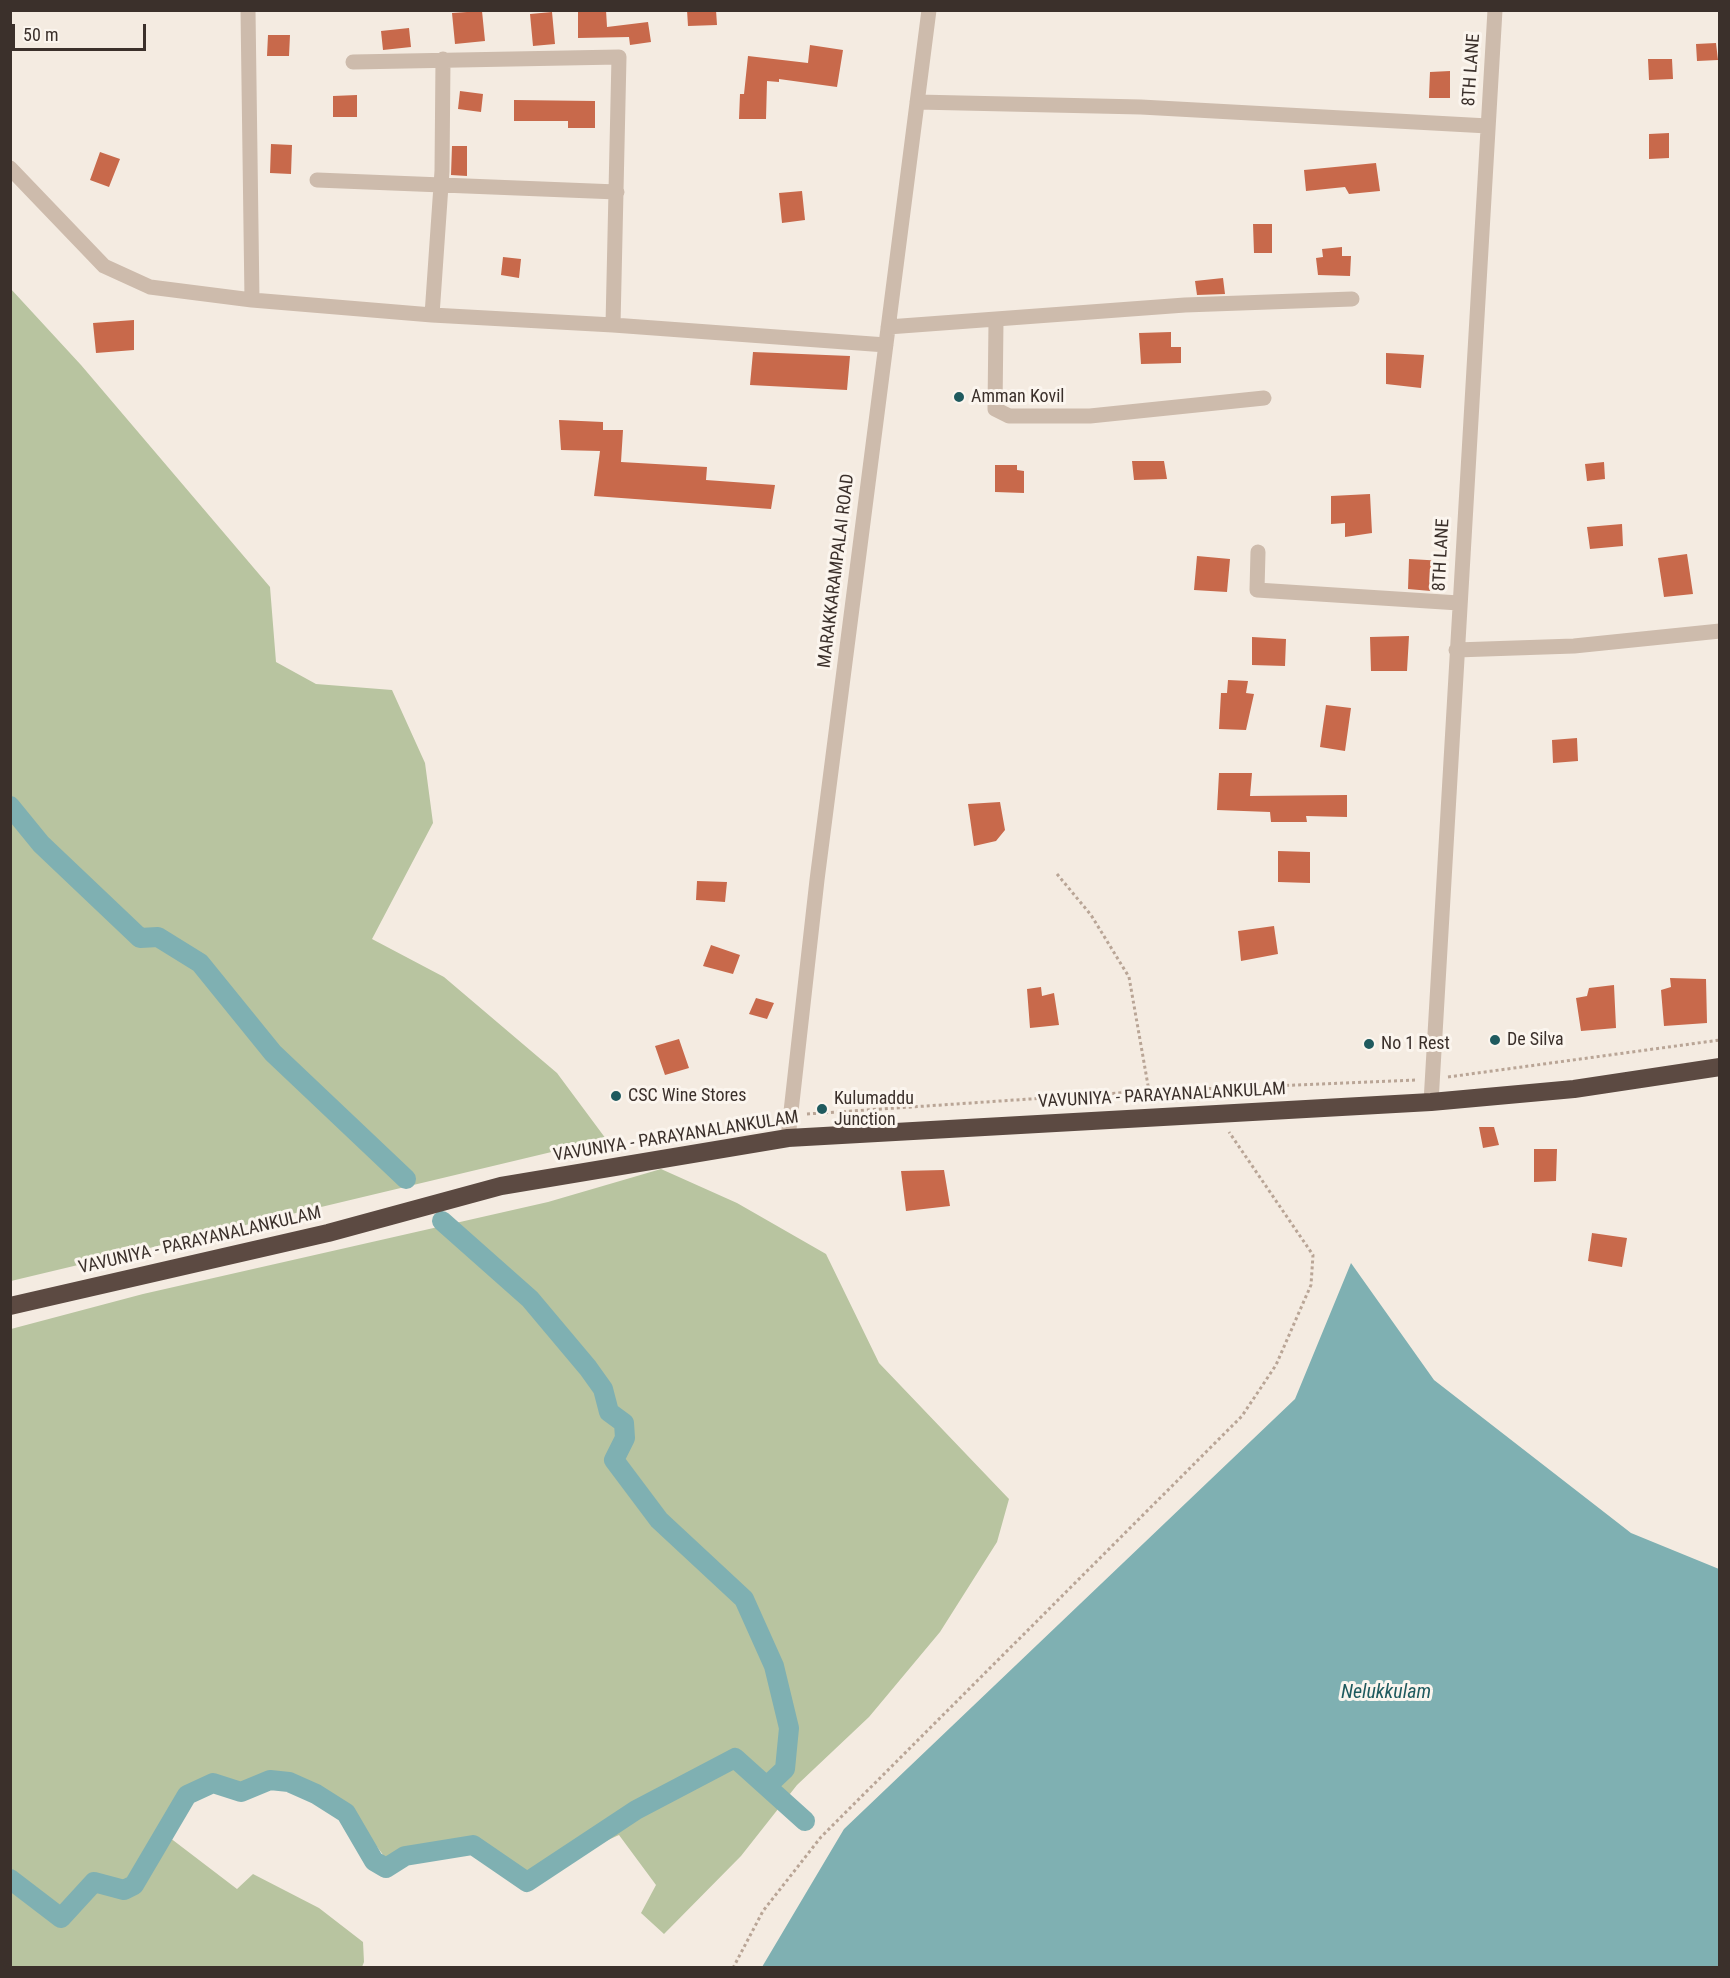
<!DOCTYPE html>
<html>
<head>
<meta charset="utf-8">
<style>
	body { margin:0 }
	#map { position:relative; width:1730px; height:1978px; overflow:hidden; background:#f4ebe1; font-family:"Roboto Condensed",sans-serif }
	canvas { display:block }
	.frame { position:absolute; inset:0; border:12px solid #3b302b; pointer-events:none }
	.scale { position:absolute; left:12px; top:24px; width:134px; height:27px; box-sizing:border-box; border:3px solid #3b302b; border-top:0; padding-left:8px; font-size:18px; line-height:21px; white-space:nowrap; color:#3b302b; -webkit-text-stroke:4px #fbf5ee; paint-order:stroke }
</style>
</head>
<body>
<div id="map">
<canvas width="1730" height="1978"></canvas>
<div class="frame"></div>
<div class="scale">50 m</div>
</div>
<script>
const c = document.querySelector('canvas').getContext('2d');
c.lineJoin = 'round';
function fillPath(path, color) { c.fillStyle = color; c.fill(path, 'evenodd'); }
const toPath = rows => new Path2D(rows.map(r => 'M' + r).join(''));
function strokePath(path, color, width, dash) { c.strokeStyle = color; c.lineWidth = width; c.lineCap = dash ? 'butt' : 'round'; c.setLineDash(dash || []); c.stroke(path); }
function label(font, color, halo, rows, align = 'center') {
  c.font = font + ' "Roboto Condensed",sans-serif'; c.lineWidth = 6; c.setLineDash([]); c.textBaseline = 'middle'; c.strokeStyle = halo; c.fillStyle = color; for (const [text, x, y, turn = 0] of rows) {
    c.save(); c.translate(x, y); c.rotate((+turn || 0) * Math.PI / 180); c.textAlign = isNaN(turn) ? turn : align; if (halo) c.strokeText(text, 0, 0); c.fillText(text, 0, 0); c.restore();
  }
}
const green = toPath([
	[10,288,81,365,270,587,276,662,316,684,392,690,425,763,433,823,372,939,444,977,557,1073,606,1139,11,1281],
	[661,1169,737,1203,826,1254,879,1363,1009,1499,997,1542,940,1632,869,1717,797,1785,741,1856,664,1934,641,1913,656,1885,619,1835,528,1876,471,1840,415,1848,387,1860,355,1818,329,1795,297,1780,263,1775,240,1785,186,1792,161,1831,237,1889,253,1874,319,1908,363,1942,364,1962,362,1967,11,1967,11,1329,143,1294,548,1202]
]);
const water = toPath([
	[1351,1263,1434,1380,1631,1533,1719,1569,1719,1967,762,1967,844,1829,1295,1399]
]);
const canal = toPath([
	[10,806,41,844,140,938,158,937,200,963,273,1053,406,1179],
	[442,1221,530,1299,588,1368,603,1389,609,1412,624,1423,625,1438,614,1460,659,1520,744,1599,774,1666,789,1728,785,1769,767,1786],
	[10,1879,61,1918,94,1882,124,1890,134,1885,187,1795,213,1783,241,1792,270,1780,289,1782,316,1794,346,1813,374,1861,386,1868,405,1856,473,1845,527,1882,636,1810,735,1758,805,1821]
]);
const building = toPath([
	[578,10,606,10,607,27,648,22,651,42,630,45,629,37,578,38],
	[687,10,716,10,717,25,688,26],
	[482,11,485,41,455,44,452,13],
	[552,12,555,44,533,46,530,14],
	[409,28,411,47,383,50,381,31],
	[268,35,290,35,289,56,267,56],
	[1716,43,1718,60,1697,61,1696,44],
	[810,45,843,50,837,87,779,79,779,82,767,81,766,119,739,119,740,94,744,94,748,56,808,63],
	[1648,59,1672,59,1673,79,1649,80],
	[1450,71,1450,98,1429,98,1430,72],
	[460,91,483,94,481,112,458,109],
	[357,95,357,117,333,117,333,96],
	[514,100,595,101,595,128,568,128,568,121,514,121],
	[1669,133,1669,158,1649,159,1649,134],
	[271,144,292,145,291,174,270,173],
	[452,146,467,146,467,176,451,175],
	[100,152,120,159,109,187,90,180],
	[1376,163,1380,191,1349,194,1345,187,1306,191,1304,170],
	[802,191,805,220,782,223,779,193],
	[1253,224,1272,224,1272,253,1254,253],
	[1342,247,1342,256,1351,256,1350,276,1318,275,1316,258,1323,257,1322,249],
	[503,257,521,259,519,278,501,275],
	[1223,278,1225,294,1197,295,1195,281],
	[134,320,134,350,96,353,93,323],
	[1171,332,1171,347,1181,347,1181,363,1141,364,1139,333],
	[753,352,850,356,847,390,750,385],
	[1386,353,1424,355,1421,388,1386,384],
	[559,420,603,422,603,430,623,430,621,462,707,467,706,480,775,485,771,509,594,496,600,451,561,450],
	[1132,461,1164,461,1167,479,1134,480],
	[1604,462,1605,479,1587,481,1585,464],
	[995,465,1017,465,1017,470,1024,471,1024,493,995,492],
	[1370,494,1372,533,1345,537,1345,523,1331,524,1331,496],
	[1622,524,1623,546,1590,549,1587,527],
	[1687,554,1693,594,1664,597,1658,558],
	[1197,556,1230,559,1227,592,1194,590],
	[1409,559,1445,561,1442,592,1408,589],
	[1409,636,1407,671,1371,671,1370,637],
	[1252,637,1286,639,1285,666,1252,665],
	[1228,680,1248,681,1246,693,1254,694,1246,730,1219,729,1221,693,1227,693],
	[1326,705,1351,708,1345,751,1320,747],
	[1577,738,1578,761,1553,763,1552,740],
	[1219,773,1252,773,1250,796,1347,795,1347,817,1306,816,1307,822,1271,822,1270,812,1217,810],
	[1000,802,1005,830,996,841,974,846,968,804],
	[1278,851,1310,852,1310,883,1278,882],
	[697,881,727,882,725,902,696,900],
	[1274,926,1278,954,1241,961,1238,931],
	[711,945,740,955,733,974,703,966],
	[1670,978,1706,979,1707,1023,1664,1026,1661,990,1671,987],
	[1614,985,1616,1028,1581,1031,1576,998,1587,996,1589,988],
	[1041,987,1042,996,1054,993,1059,1025,1030,1028,1027,989],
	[756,998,774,1003,767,1019,749,1014],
	[679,1039,689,1068,665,1075,655,1046],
	[1479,1127,1494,1127,1499,1145,1483,1148],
	[1534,1149,1557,1149,1556,1181,1534,1182],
	[944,1170,950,1206,906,1211,901,1171],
	[1592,1233,1627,1238,1622,1267,1588,1261]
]);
const path = toPath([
	[1057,874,1091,915,1129,977,1149,1091],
	[1448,1077,1720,1040],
	[807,1114,1149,1091,1418,1080],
	[733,1968,763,1911,821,1837,1242,1416,1276,1365,1311,1285,1313,1255,1229,1132]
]);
const minor = toPath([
	[248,10,252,300],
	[353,62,619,57,613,325],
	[917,102,1141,107,1488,126],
	[10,168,104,266,150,287,252,300,432,315,613,325,886,345],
	[317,180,617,192],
	[432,315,442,171,443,59],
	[996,321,995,409,1009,416,1090,416,1264,398],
	[888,327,1185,305,1352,299],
	[1258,552,1257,590,1459,603],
	[1456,650,1574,646,1720,631],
	[1431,1102,1495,10],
	[788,1138,817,880,929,10]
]);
const highway = toPath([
	[10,1306,328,1233,501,1186,788,1138,1431,1102,1574,1089,1720,1067]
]);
const markers = [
	[959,397,6,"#1f5a5e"],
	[1495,1040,6,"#1f5a5e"],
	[1369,1044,6,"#1f5a5e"],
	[616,1096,6,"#1f5a5e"],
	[822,1109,6,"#1f5a5e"]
];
const streetNames = [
	["8TH LANE",1472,70,-86],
	["8TH LANE",1442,555,-87],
	["MARAKKARAMPALAI ROAD",837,571,-83],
	["VAVUNIYA - PARAYANALANKULAM",1162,1096,-3],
	["VAVUNIYA - PARAYANALANKULAM",676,1137,-9],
	["VAVUNIYA - PARAYANALANKULAM",200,1241,-13]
];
const poiNames = [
	["Amman Kovil",971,397],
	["De Silva",1507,1040],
	["No 1 Rest",1381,1044],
	["CSC Wine Stores",628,1096],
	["Kulumaddu",834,1099],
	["Junction",834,1120]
];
const waterNames = [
	["Nelukkulam",1386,1693]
];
fillPath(green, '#b8c4a0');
fillPath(water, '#7fb0b2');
strokePath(canal, '#7fb0b2', 20);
fillPath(building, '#c8694b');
strokePath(path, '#b9a596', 3, [3, 3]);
strokePath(minor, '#cdbbac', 15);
strokePath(highway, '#5c4a42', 18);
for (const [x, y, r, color] of markers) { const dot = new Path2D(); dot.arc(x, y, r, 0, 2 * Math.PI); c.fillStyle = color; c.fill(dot); strokePath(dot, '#fbf5ee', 2); }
label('18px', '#3b302b', '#fbf5ee', streetNames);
label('18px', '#3b302b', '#fbf5ee', poiNames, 'left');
label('italic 20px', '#1f5a5e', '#fbf5ee', waterNames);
</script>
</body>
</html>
